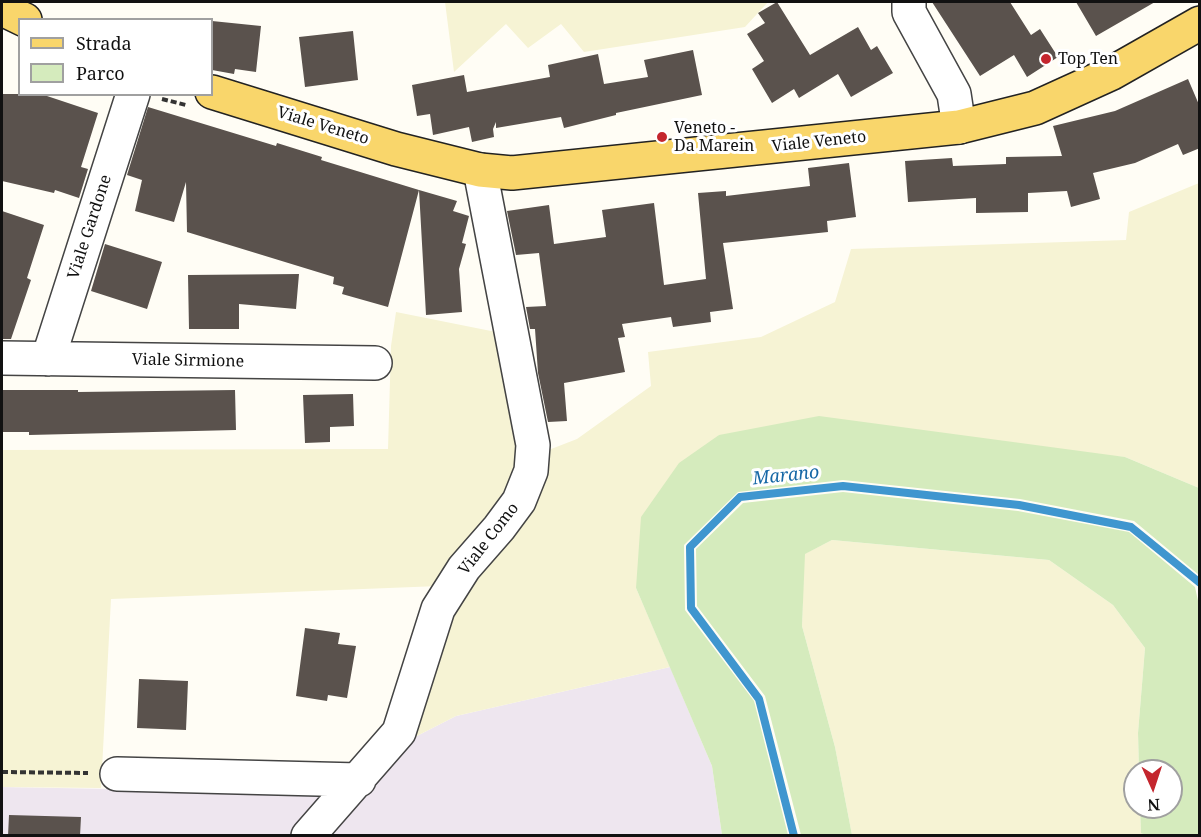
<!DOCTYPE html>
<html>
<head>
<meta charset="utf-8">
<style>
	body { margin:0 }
	#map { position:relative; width:1201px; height:837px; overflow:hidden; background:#fffdf5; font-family:"Noto Serif",serif }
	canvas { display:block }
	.frame { position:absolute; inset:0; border:3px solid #111; pointer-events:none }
	.legend { position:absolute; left:18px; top:18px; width:195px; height:78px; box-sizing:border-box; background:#fff; border:2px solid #a0a0a0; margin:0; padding:8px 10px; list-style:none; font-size:18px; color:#111 }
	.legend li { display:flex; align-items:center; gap:12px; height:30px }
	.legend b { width:30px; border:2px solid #a0a0a0 }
	.north { position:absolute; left:1123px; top:759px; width:60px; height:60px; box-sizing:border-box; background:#fff; border:2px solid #a0a0a0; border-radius:50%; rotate:177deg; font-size:16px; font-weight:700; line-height:24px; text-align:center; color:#111 }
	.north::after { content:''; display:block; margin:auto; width:21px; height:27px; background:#c4262e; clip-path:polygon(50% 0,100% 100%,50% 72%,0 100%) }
</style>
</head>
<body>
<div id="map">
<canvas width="1201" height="837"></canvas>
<div class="frame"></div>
<ul class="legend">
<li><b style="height:8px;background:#f9d66b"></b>Strada</li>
<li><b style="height:16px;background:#d5ebbd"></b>Parco</li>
</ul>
<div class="north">N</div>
</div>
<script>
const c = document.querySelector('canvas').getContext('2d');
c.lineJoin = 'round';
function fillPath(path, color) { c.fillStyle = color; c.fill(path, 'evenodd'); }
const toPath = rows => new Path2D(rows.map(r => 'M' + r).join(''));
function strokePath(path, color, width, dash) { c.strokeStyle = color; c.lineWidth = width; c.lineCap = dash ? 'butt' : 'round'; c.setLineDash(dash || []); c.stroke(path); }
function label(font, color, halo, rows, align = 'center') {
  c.font = font + ' "Noto Serif",serif'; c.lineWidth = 6; c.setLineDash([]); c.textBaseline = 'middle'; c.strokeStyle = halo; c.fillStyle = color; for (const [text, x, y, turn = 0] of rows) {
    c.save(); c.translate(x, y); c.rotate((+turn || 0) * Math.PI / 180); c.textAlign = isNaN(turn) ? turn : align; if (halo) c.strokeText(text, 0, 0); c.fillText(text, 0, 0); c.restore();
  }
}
const industrial = toPath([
	[670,667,712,766,722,835,324,836,409,740,456,716],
	[2,787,331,793,294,835,2,836]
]);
const farmland = toPath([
	[445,2,768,2,745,27,584,52,561,24,528,48,506,24,454,72],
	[1199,183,1199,488,1125,457,719,435,636,588,670,667,456,716,409,740,446,614,546,451,577,439,651,386,648,352,761,337,835,302,851,249,1126,240,1129,212],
	[396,312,506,334,524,447,511,497,439,586,111,599,101,788,2,787,2,450,388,449,391,346],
	[832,540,1049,560,1113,605,1145,648,1138,733,1139,771,1135,771,1135,807,1140,807,1141,832,1146,835,852,835,835,747,802,626,804,554]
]);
const green = toPath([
	[819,416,1125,457,1199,488,1199,575,1134,521,1020,499,843,480,738,492,684,545,685,610,754,701,788,835,722,835,712,766,636,588,641,517,679,463,719,435],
	[843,492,1018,511,1129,532,1195,587,1200,610,1199,835,1146,835,1141,833,1140,807,1171,807,1171,771,1139,771,1138,733,1145,648,1113,605,1049,560,832,540,805,554,802,626,835,747,852,835,801,835,765,696,697,606,696,549,743,503]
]);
const stream = toPath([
	[794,836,759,699,691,608,690,547,740,497,843,486,1019,505,1131,527,1200,583]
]);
const building = toPath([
	[777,2,810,55,858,27,871,50,877,46,893,73,851,97,838,74,799,98,794,89,772,103,752,69,764,61,747,34,765,23,758,13],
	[932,2,1010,2,1031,35,1040,29,1058,57,1027,77,1014,55,980,76],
	[1076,2,1155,2,1096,36],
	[212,21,261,26,256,72,235,69,234,74,212,70],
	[353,31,358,80,305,87,299,37],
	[693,50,702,95,616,113,616,115,564,128,561,117,496,128,496,122,493,129,494,137,472,142,469,127,433,135,430,114,417,116,412,85,464,75,467,92,550,77,548,65,598,54,604,84,648,77,644,60],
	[1188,79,1200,107,1200,148,1183,155,1178,144,1135,163,1093,173,1100,199,1071,207,1067,191,1028,193,1028,212,976,213,976,198,908,202,905,161,952,158,953,166,1006,164,1006,157,1062,156,1053,126,1115,111],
	[2,94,41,94,98,113,81,167,88,169,79,198,55,190,54,193,2,181],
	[148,107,276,146,277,143,322,157,321,160,419,190,388,307,342,294,344,287,333,284,334,277,187,232,186,182,174,222,135,211,142,180,127,175],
	[849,163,856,217,827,221,828,232,723,243,733,309,710,312,711,322,673,327,671,317,622,324,625,337,618,338,625,372,564,383,567,421,548,422,538,373,535,329,530,329,526,307,546,306,539,253,516,255,507,211,549,205,554,244,606,237,602,210,654,203,664,285,706,279,698,193,726,191,726,196,810,186,808,168],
	[419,190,457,201,453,211,469,216,462,243,466,244,459,269,462,312,426,315],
	[2,211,44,225,27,278,31,280,11,339,2,339],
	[105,244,162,262,147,309,91,291],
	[299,274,296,309,239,304,239,329,189,329,188,275],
	[2,390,78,390,78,392,235,390,236,430,29,435,29,432,2,432],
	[353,394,354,426,330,427,330,442,305,443,303,395],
	[305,628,340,633,338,644,356,646,347,698,328,695,327,701,296,696],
	[139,679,188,681,186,730,137,728],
	[9,815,81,817,80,836,8,836]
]);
const path = toPath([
	[162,99,186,105],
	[2,772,88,773]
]);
const minor = toPath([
	[909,2,909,12,954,94,959,127],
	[2,358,375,363],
	[48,359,133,94],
	[117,774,359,780],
	[308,836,399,732,438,609,464,568,499,528,519,501,531,471,533,445,480,170]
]);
const major = toPath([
	[2,9,25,20],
	[212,92,396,149,480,170,512,173,959,127,1035,108,1112,73,1200,23]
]);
const markers = [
	[1046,59,6,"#c4262e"],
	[662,137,6,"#c4262e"]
];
const poiNames = [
	["Top Ten",1058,59],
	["Veneto -",674,128],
	["Da Marein",674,146]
];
const streetNames = [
	["Viale Veneto",323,126,17],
	["Viale Veneto",819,142,-6],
	["Viale Gardone",90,227,-72],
	["Viale Sirmione",188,361,1],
	["Viale Como",489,539,-52]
];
const waterNames = [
	["Marano",786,476,-6]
];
fillPath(industrial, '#eee6ef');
fillPath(farmland, '#f6f3d4');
fillPath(green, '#d5ebbd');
strokePath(stream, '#3f96cf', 8);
fillPath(building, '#5a524d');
strokePath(minor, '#444', 36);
strokePath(major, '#222', 36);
strokePath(path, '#333', 4, [6, 3]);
strokePath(minor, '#fff', 33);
strokePath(major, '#f9d66b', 33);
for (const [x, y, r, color] of markers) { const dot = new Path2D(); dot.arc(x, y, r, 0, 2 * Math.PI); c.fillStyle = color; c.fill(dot); strokePath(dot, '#fff', 2); }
label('16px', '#111', '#fff', poiNames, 'left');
label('16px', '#111', '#fff', streetNames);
label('italic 18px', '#1768a6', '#fff', waterNames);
</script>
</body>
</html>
